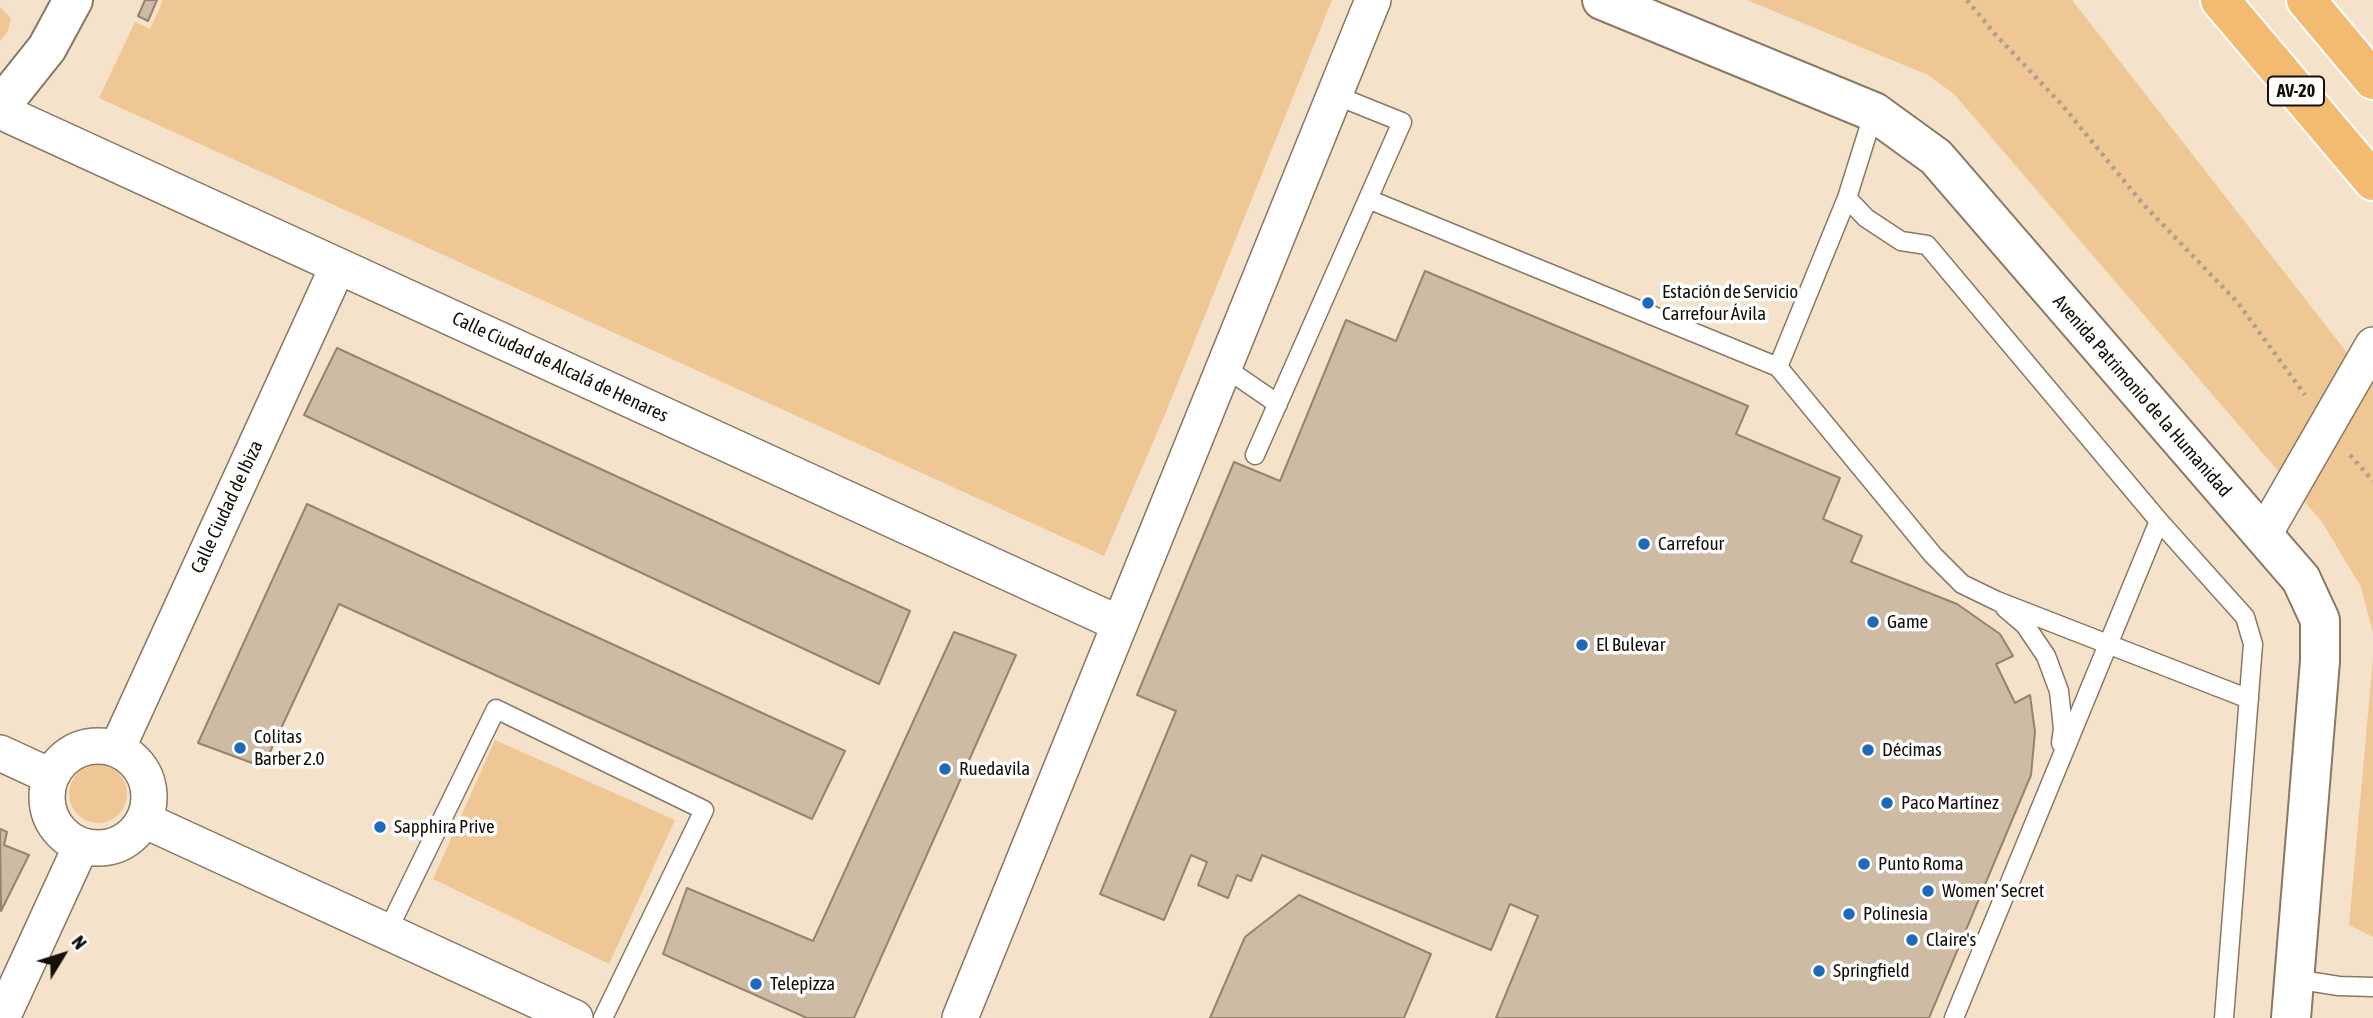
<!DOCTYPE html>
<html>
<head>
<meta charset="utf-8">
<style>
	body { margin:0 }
	#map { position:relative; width:2373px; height:1018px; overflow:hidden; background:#f4e2cb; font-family:"Asap Condensed",sans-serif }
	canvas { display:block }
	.north { position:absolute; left:28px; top:920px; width:70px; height:70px; -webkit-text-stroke:5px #fff; paint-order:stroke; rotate:52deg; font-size:19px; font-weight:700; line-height:28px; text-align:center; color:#150f07 }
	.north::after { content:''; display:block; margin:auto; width:24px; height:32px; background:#150f07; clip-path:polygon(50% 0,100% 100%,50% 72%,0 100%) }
</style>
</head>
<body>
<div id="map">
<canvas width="2373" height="1018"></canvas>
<div class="north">N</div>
</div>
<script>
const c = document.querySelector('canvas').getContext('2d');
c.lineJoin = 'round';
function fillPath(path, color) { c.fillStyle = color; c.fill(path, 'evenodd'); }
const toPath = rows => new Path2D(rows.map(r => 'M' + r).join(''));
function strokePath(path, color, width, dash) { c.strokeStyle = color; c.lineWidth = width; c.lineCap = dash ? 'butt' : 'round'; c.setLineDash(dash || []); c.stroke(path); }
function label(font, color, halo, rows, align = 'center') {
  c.font = font + ' "Asap Condensed",sans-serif'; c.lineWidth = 7; c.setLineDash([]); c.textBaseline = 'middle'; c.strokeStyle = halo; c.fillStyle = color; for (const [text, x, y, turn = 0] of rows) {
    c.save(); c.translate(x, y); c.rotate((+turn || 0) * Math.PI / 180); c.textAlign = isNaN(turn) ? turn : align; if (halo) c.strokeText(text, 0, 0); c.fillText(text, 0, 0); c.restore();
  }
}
const green = toPath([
	[163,0,1332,0,1166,412,1104,556,99,98,135,22,150,29],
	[1747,0,2072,0,2373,386,2373,633,2361,587,2322,522,1954,94,1928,75],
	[0,7,11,18,8,31,0,41],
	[2373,658,2373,937,2349,925],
	[495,740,675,820,609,964,433,879],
	'69 794a29 29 0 1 1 58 0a29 29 0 1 1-58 0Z'
]);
const building = toPath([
	[145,0,157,0,148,21,138,16,145,0],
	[1425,271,1748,406,1736,434,1840,478,1823,519,1862,536,1851,562,1957,604,2000,634,2013,656,1996,664,2015,703,2030,695,2035,732,2031,775,1929,1018,1496,1018,1538,916,1510,904,1491,950,1262,855,1251,881,1237,875,1228,898,1198,885,1207,862,1191,855,1164,920,1100,894,1176,711,1137,695,1234,462,1280,481,1346,320,1396,341,1425,271],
	[337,348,910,611,879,684,304,415,337,348],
	[307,504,845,751,812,819,339,604,263,767,198,743,307,504],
	[954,632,1016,655,854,1018,807,1018,663,954,687,888,813,941,954,632],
	[0,829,7,832,4,845,29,855,1,911,0,829],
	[1299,895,1431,954,1404,1018,1210,1018,1245,937,1299,895]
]);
const path = toPath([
	[1967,0,1995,34,2063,106,2143,204,2238,303,2305,395],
	[2350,455,2373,481]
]);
const service = toPath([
	[1847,198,1866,218,1901,241,1927,245,2159,521,2245,617,2253,644,2224,1018],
	[1368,199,1778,367,1933,555,1962,584,1997,601,2249,699],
	[1224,367,1278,404],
	[1778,367,1847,198,1874,112],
	[1255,455,1402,122,1335,95],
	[2005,608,2025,625,2046,656,2059,691,2063,729,2061,743],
	[387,932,496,709,704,810,603,1018],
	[2294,979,2339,986,2373,987],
	[1954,1018,2159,521]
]);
const minor = toPath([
	[0,111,1120,624],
	[2263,536,2373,345],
	'47 797a51 51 0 1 1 102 0a51 51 0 1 1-102 0Z',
	[117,749,338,266],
	[0,753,50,776],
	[144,820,575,1018],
	[2,1018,81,846],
	[960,1018,1373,0]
]);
const tertiary = toPath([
	[1602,0,1874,112,1936,157,2301,579,2320,620,2320,661,2291,1018],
	[0,107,47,48,73,0]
]);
const motorway = toPath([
	[2220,0,2373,181],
	[2306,0,2373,80]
]);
const markers = [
	[1648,303,7,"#1c6ab9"],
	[1644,544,7,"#1c6ab9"],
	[1873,622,7,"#1c6ab9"],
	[1582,645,7,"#1c6ab9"],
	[240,748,7,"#1c6ab9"],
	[1868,750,7,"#1c6ab9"],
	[945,769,7,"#1c6ab9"],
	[1887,803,7,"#1c6ab9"],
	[380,827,7,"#1c6ab9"],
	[1864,864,7,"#1c6ab9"],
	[1928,891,7,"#1c6ab9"],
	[1849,914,7,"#1c6ab9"],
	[1912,940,7,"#1c6ab9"],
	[1819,971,7,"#1c6ab9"],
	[756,984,7,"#1c6ab9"]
];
const shields = [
	[2296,91,56]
];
const shieldNames = [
	["AV-20",2296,91]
];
const poiNames = [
	["Estación de Servicio",1662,292],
	["Carrefour Ávila",1662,314],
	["Carrefour",1658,544],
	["Game",1887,622],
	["El Bulevar",1596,645],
	["Colitas",254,737],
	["Barber 2.0",254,759],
	["Décimas",1882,750],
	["Ruedavila",959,769],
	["Paco Martínez",1901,803],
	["Sapphira Prive",394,827],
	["Punto Roma",1878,864],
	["Women' Secret",1942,891],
	["Polinesia",1863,914],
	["Claire's",1926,940],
	["Springfield",1833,971],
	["Telepizza",770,984]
];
const streetNames = [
	["Calle Ciudad de Alcalá de Henares",560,367,25],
	["Avenida Patrimonio de la Humanidad",2142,396,49],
	["Calle Ciudad de Ibiza",227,507,-65]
];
fillPath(green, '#efc794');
fillPath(building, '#cdbba4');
strokePath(building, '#95846f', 2);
strokePath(service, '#897863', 21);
strokePath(minor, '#897863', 38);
strokePath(tertiary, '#897863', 42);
strokePath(motorway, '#fff', 42);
strokePath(path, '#aea08d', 4.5, [3.5, 5]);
strokePath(service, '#fff', 18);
strokePath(minor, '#fff', 35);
strokePath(tertiary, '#fff', 38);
strokePath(motorway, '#f3bb72', 38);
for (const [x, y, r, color] of markers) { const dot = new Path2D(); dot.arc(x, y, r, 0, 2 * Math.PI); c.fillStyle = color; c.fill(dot); strokePath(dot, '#fff', 2.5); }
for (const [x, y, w] of shields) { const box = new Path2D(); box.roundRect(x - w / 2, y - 14.5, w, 29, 5); c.fillStyle = '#fff'; c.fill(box); strokePath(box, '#150f07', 2); }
label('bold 18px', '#150f07', null, shieldNames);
label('19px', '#150f07', '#fff', poiNames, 'left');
label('19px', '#150f07', '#fff', streetNames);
</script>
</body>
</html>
